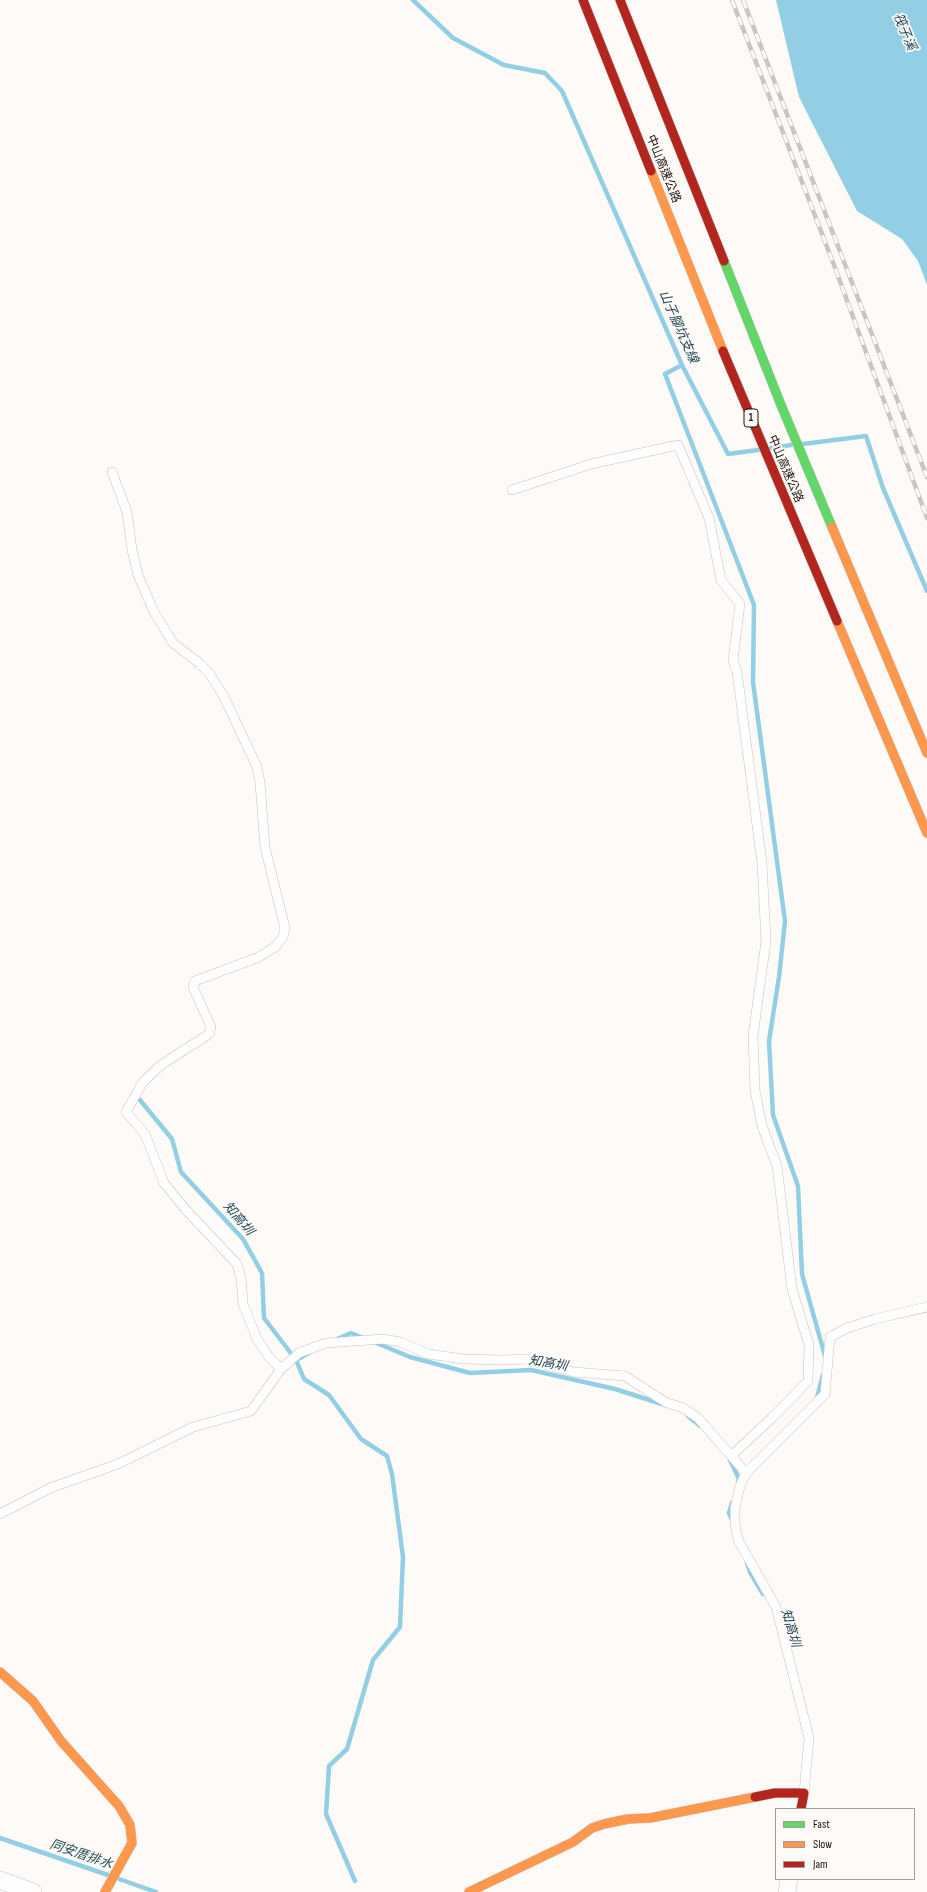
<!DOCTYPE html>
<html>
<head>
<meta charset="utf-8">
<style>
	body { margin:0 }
	#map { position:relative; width:927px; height:1892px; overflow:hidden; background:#fdfaf8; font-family:"Sofia Sans Condensed",sans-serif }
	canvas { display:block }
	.legend { position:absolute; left:775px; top:1808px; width:140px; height:72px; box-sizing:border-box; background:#fefaf7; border:1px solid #a39e9a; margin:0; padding:5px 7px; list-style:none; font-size:12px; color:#1a130e }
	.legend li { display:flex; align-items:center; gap:8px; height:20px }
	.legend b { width:20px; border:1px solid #a39e9a }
</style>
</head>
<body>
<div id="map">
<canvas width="927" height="1892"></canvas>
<ul class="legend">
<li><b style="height:5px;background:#63d668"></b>Fast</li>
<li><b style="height:5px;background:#ff974d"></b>Slow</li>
<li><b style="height:5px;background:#b3261e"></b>Jam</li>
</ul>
</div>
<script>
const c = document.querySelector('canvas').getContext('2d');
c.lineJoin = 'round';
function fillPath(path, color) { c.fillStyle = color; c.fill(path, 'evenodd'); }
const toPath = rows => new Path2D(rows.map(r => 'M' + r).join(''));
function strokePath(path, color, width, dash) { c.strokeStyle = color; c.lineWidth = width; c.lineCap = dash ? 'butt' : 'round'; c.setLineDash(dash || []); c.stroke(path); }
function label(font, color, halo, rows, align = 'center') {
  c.font = font + ' "Sofia Sans Condensed","Noto Sans TC",sans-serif'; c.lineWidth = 3.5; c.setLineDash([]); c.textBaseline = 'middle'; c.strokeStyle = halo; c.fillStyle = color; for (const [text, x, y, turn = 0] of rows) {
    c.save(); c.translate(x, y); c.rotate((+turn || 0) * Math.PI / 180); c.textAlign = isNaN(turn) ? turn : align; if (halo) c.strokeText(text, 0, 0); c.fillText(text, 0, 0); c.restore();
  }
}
const water = toPath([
	[776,0,927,0,927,285,918,261,902,239,857,211,799,97]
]);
const stream = toPath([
	[413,0,453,38,504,65,545,73,562,91,682,365,728,454,758,450],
	[682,365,665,374,754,605,753,682,785,921,779,977,769,1041,773,1115,798,1186,802,1274,825,1356],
	[803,444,866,436,883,488,927,591],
	[771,448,791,445],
	[140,1100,172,1139,181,1172,243,1239,262,1273,264,1318,296,1360,309,1353],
	[337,1339,351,1333,363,1338],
	[374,1342,410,1357,470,1373,531,1370,615,1389,665,1405],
	[296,1360,304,1379,329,1395,361,1439,387,1456,392,1474,403,1557,400,1627,373,1660,347,1749,329,1766,326,1814,355,1881],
	[816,1401,823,1375],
	[688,1416,700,1426],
	[730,1460,739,1479,738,1482],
	[732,1520,729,1513,732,1503],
	[747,1563,750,1572,763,1594],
	[0,1838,108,1875],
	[119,1879,156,1892]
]);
const lane = toPath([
	[112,472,127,512,132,550,138,575,154,612,173,643,199,663,210,674,225,699,257,767,260,783,265,847,285,928,283,937,275,947,259,957,195,981,193,987,211,1027,209,1034,161,1065,143,1082,126,1112,145,1134,164,1183,186,1210,237,1264,241,1278,243,1304,257,1339,269,1357,281,1369],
	[512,490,591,464,678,445,709,518,721,580,740,604,733,660,737,672,762,863,766,941,753,1036,755,1090,762,1126,777,1166,792,1289,809,1345,808,1381,773,1417,732,1455],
	[0,1514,50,1488,118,1464,193,1427,251,1411,281,1369,299,1353,326,1343,383,1339,400,1342,429,1354,463,1359,503,1360,524,1359,574,1372,625,1376,665,1402,683,1408,698,1418,746,1473],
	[804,1793,809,1738,776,1607,738,1540,735,1524,735,1508,740,1486,746,1473,825,1394,830,1337,847,1328,875,1319,927,1307]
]);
const street = toPath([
	[0,1880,33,1892],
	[787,1892,789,1879]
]);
const fast = toPath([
	[724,261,781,405,832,527]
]);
const slow = toPath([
	[651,171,723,351],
	[832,527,927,753],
	[837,621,927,833],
	[0,1672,33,1701,61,1741,119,1806,130,1825,132,1843,105,1892],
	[469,1892,573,1842,592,1828,604,1824,628,1819,650,1818,755,1797]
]);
const jam = toPath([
	[583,0,651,171],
	[620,0,724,261],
	[723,351,837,621],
	[755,1797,775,1793,804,1793,801,1809]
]);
const rail = toPath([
	[732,0,834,265,927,518],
	[743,0,927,477]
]);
const shields = [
	[751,418,14]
];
const shieldNames = [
	["1",751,418]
];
const streetNames = [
	["中山高速公路",663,169,68],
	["中山高速公路",785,469,67]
];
const waterNames = [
	["筏子溪",904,32,67],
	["山子腳坑支線",678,327,66],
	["知高圳",238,1219,50],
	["知高圳",548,1364,10],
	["知高圳",790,1628,73],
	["同安厝排水",81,1855,19]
];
fillPath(water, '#93cfe4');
strokePath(stream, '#93cfe4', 4.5);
strokePath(lane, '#c8c2bf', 10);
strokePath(street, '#c8c2bf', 18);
strokePath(fast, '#c8c2bf', 10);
strokePath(slow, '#c8c2bf', 10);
strokePath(jam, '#c8c2bf', 10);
strokePath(lane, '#fffefe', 9);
strokePath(street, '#fffefe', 17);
strokePath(fast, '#63d668', 9);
strokePath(slow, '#ff974d', 9);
strokePath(jam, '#b3261e', 9);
strokePath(rail, '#c7c6c5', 4.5);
strokePath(rail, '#fefaf7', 3, [9]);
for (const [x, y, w] of shields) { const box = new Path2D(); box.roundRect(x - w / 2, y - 9, w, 18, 3); c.fillStyle = '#fefaf7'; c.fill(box); strokePath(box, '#1a130e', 1); }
label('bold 11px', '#1a130e', null, shieldNames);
label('12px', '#1a130e', '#fefaf7', streetNames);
label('italic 13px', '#224956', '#fefaf7', waterNames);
</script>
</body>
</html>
